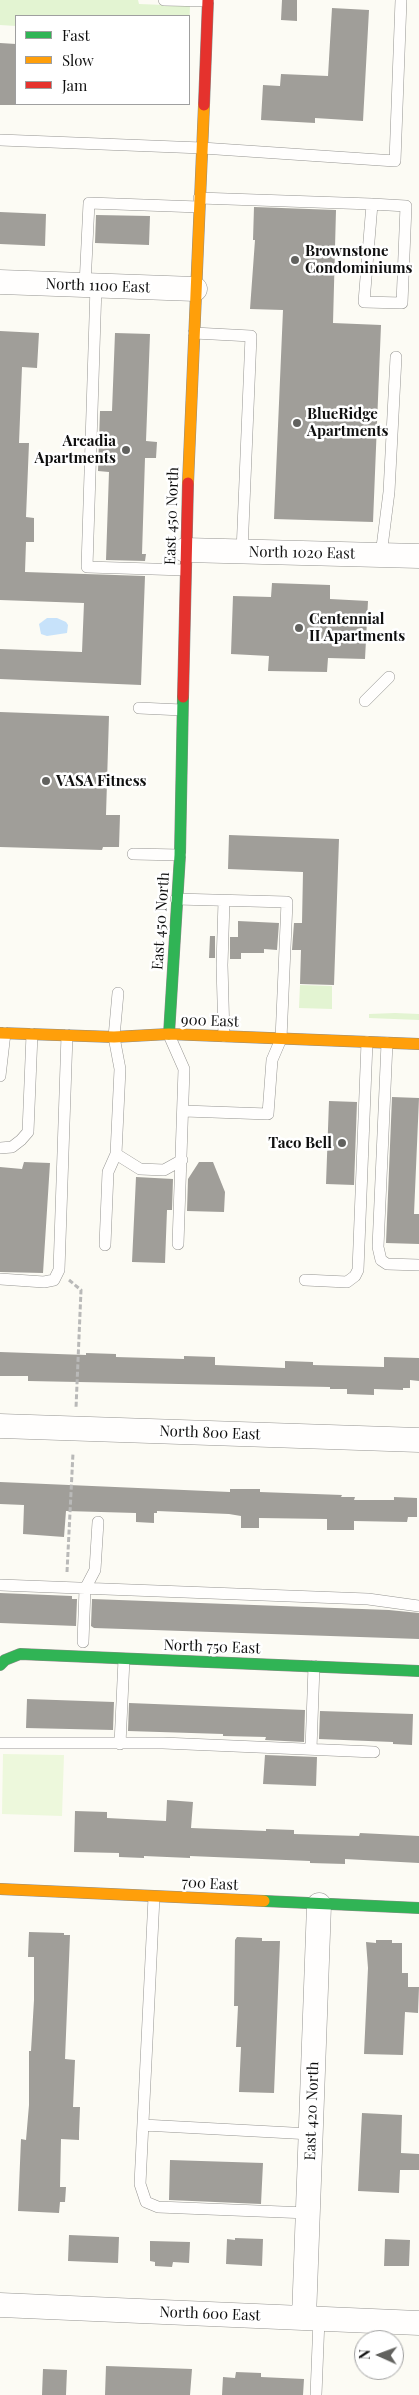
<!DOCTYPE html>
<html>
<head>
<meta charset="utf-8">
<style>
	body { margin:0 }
	#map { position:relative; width:419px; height:2395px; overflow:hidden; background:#fcfbf4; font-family:"Playfair Display",serif }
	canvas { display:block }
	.legend { position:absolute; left:15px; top:15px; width:175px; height:90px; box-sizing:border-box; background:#fff; border:1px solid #9f9f9f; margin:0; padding:6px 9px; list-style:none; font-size:15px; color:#0f0f0f }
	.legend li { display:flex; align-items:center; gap:10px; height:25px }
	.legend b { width:25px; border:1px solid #9f9f9f }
	.north { position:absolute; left:354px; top:2330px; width:50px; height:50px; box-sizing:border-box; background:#fff; border:1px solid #9f9f9f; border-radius:50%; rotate:272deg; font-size:14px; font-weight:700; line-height:20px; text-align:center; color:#0f0f0f }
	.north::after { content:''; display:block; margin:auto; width:18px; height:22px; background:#62625f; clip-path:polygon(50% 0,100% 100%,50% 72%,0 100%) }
</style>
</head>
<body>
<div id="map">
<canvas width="419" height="2395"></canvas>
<ul class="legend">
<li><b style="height:6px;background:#30b455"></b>Fast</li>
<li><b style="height:6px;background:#ff9f0a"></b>Slow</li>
<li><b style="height:6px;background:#e5322d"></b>Jam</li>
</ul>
<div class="north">N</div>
</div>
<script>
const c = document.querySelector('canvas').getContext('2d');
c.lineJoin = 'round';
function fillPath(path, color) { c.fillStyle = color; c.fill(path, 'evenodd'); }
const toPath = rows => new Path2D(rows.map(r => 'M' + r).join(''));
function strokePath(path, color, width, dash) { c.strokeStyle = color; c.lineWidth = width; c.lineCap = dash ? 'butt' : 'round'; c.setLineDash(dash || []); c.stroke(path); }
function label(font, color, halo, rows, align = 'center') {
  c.font = font + ' "Playfair Display",serif'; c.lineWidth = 5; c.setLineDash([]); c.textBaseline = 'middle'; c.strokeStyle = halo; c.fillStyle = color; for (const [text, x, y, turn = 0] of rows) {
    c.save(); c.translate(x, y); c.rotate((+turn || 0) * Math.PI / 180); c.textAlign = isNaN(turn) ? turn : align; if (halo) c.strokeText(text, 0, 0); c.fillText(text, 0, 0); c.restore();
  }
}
const green = toPath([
	[0,0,138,0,139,4,190,6,189,31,189,16,16,16,16,26,0,25],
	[300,985,332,986,332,1009,299,1008],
	[395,1013,419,1014,419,1020,369,1018,369,1014]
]);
const pitch = toPath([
	[3,1754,64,1755,62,1816,2,1814]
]);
const water = toPath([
	[47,618,57,618,66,622,68,625,67,633,47,636,41,634,39,624]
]);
const building = toPath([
	[282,0,297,0,297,21,281,20],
	[332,8,369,10,363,121,315,118,315,123,261,120,263,85,280,86,281,74,328,76],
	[0,43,16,44,16,105,0,105],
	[254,207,336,210,333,323,381,325,373,522,274,519,283,310,250,309,255,240,253,240],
	[0,212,46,214,45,246,0,244],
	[96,215,150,216,149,245,95,243],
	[0,331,39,333,37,368,22,367,19,443,29,443,26,517,34,518,34,542,26,542,25,572,145,576,141,685,0,679,0,649,82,652,84,603,0,600],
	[115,333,150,334,146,441,157,442,156,458,145,458,142,554,146,554,145,561,106,560,109,472,98,471,100,411,112,411],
	[272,583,330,585,330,599,368,601,365,659,328,658,327,672,268,671,269,656,231,654,233,596,271,597],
	[0,712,109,716,106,815,120,815,119,847,103,847,102,850,0,847],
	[229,835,339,839,334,985,300,984,301,950,292,950,294,923,302,923,303,872,228,869],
	[238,921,279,923,277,950,264,949,264,953,241,953,241,959,230,959,230,937,238,937],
	[210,936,215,936,215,958,209,958],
	[392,1097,419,1098,414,1214,419,1214,419,1244,386,1243],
	[329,1101,357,1102,354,1185,326,1184],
	[24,1162,50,1163,43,1273,0,1272,0,1167,22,1169],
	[199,1162,213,1162,225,1192,224,1212,187,1211,188,1179],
	[136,1177,173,1179,172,1210,167,1210,165,1263,132,1262],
	[0,1352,86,1355,86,1353,116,1354,116,1357,184,1359,184,1356,215,1357,215,1365,285,1368,285,1361,313,1362,313,1365,384,1367,384,1357,419,1358,419,1381,410,1380,410,1388,403,1388,403,1390,374,1389,374,1395,347,1394,347,1389,330,1389,330,1387,28,1381,28,1376,0,1376],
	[0,1482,230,1492,230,1489,260,1489,260,1492,342,1495,341,1497,355,1497,354,1500,394,1500,394,1497,417,1498,417,1517,408,1517,407,1522,354,1521,354,1530,327,1530,327,1519,259,1518,259,1528,241,1528,241,1516,229,1514,157,1511,157,1513,154,1513,154,1523,136,1522,136,1513,66,1511,64,1537,23,1534,24,1505,0,1504],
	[0,1593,72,1596,72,1599,77,1599,76,1626,0,1623],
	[92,1599,389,1610,419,1613,419,1639,94,1628,91,1626],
	[27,1699,114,1702,113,1730,26,1728],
	[129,1703,305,1710,304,1742,265,1740,266,1737,223,1736,223,1734,128,1731],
	[320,1711,413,1714,412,1745,393,1744,393,1742,319,1739],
	[265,1755,317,1757,316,1786,263,1784],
	[167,1800,193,1802,191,1828,266,1831,266,1829,294,1830,294,1834,359,1836,360,1833,419,1836,419,1863,345,1859,345,1864,310,1863,310,1861,190,1856,190,1858,144,1856,144,1858,119,1857,119,1853,74,1852,75,1811,107,1812,107,1818,166,1821],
	[29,1932,64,1933,64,1935,70,1935,65,2059,75,2060,73,2107,80,2107,79,2133,79,2140,61,2139,60,2187,66,2187,65,2202,60,2202,59,2213,18,2211,21,2139,26,2140,29,2105,29,2051,31,2051,34,2000,34,1957,28,1957],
	[237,1937,262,1938,262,1941,280,1941,274,2093,239,2092,241,2047,236,2047,238,2006,234,2006,235,1940],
	[376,1940,392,1940,392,1943,402,1943,402,1973,408,1973,408,1987,419,1987,418,2013,405,2012,403,2055,364,2054,368,1968,366,1942,376,1943],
	[362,2113,402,2115,401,2153,419,2154,419,2170,400,2170,399,2193,358,2191],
	[170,2160,263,2163,261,2204,169,2200],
	[69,2235,119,2237,118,2263,68,2261],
	[235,2238,263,2239,262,2266,226,2264,227,2239,235,2240],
	[385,2239,410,2240,409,2266,384,2266],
	[150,2241,190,2242,189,2263,173,2262,172,2267,155,2266,155,2262,150,2261],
	[106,2366,192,2369,190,2395,105,2395],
	[43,2369,67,2370,66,2395,42,2395],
	[236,2372,261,2373,261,2377,304,2379,303,2395,222,2395,223,2377,235,2378]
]);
const path = toPath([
	[69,1280,81,1290,76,1408],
	[67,1572,73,1453]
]);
const lane = toPath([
	[164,0,208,1],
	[0,140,202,148,395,161,401,0],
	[199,198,372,204,406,206,402,303,364,302,372,204],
	[85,285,89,203,199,207],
	[96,286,87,567,185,570],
	[194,333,251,336,242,552],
	[381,555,389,492,396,357],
	[365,701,389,677],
	[139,708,182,710],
	[133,854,180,855],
	[176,899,287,902,281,1039,272,1060,268,1114,184,1111],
	[169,1035,184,1069,178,1244],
	[224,1036,222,965,224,901],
	[387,1043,378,1247,381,1260,387,1264,419,1265],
	[0,1076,5,1033],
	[0,1148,12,1147,21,1140,28,1132,32,1034],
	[116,1154,140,1169,164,1170,182,1160],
	[105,1245,108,1172,116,1154,120,1069,114,1037,118,993],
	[0,1279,44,1282,54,1280,59,1270,67,1035],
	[305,1280,347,1282,355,1276,358,1270,367,1042],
	[0,1585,368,1599,419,1606],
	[83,1642,85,1589,95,1570,98,1522],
	[0,1743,163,1743,374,1752],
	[120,1744,124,1659],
	[311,1749,314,1666],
	[154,1897,140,2184,146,2202,158,2207,308,2213],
	[143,2125,311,2134],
	[316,2395,319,2319]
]);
const street = toPath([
	[0,282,195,289],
	[185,550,419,556],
	[0,1426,419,1440],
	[0,2305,419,2323],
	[304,2318,319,1905]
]);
const fast = toPath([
	[169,1034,180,855,183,697],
	[0,1665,5,1660,20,1654,419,1671],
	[264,1901,419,1908]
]);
const slow = toPath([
	[188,483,204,105],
	[0,1033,114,1037,169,1034,419,1044],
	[0,1889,264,1901]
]);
const jam = toPath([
	[204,105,208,0],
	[183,697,188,483]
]);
const markers = [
	[295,260,5,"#62625f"],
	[297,423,5,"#62625f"],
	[126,450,5,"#62625f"],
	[299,628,5,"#62625f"],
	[46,781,5,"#62625f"],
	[342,1143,5,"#62625f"]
];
const poiNames = [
	["Brownstone",305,251],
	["Condominiums",305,268],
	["BlueRidge",307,414],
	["Apartments",307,431],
	["Arcadia",116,441,"right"],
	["Apartments",116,458,"right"],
	["Centennial",309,619],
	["II Apartments",309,636],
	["VASA Fitness",56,781],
	["Taco Bell",332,1143,"right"]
];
const streetNames = [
	["North 1100 East",98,286,2],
	["East 450 North",172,516,-88],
	["North 1020 East",302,553,1],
	["East 450 North",161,921,-86],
	["900 East",210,1021,2],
	["North 800 East",210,1433,2],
	["North 750 East",212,1647,2],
	["700 East",210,1884,3],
	["East 420 North",312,2111,-88],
	["North 600 East",210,2314,2]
];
fillPath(green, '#e3f4d2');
fillPath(pitch, '#edf8dc');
fillPath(water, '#c7e2fa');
fillPath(building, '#a09e99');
strokePath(lane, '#969592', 12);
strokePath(street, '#969592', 25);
strokePath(fast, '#8c8c89', 12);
strokePath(slow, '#8c8c89', 12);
strokePath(jam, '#8c8c89', 12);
strokePath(path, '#b9b9b8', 3, [5, 2.5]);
strokePath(lane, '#fffefd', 11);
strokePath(street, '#fffefd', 24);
strokePath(fast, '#30b455', 11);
strokePath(slow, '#ff9f0a', 11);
strokePath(jam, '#e5322d', 11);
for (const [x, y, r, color] of markers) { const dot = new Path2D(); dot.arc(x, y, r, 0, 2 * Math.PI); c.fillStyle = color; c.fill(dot); strokePath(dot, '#fff', 2); }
label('bold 15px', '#0f0f0f', '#fff', poiNames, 'left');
label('15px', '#0f0f0f', '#fff', streetNames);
</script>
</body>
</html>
